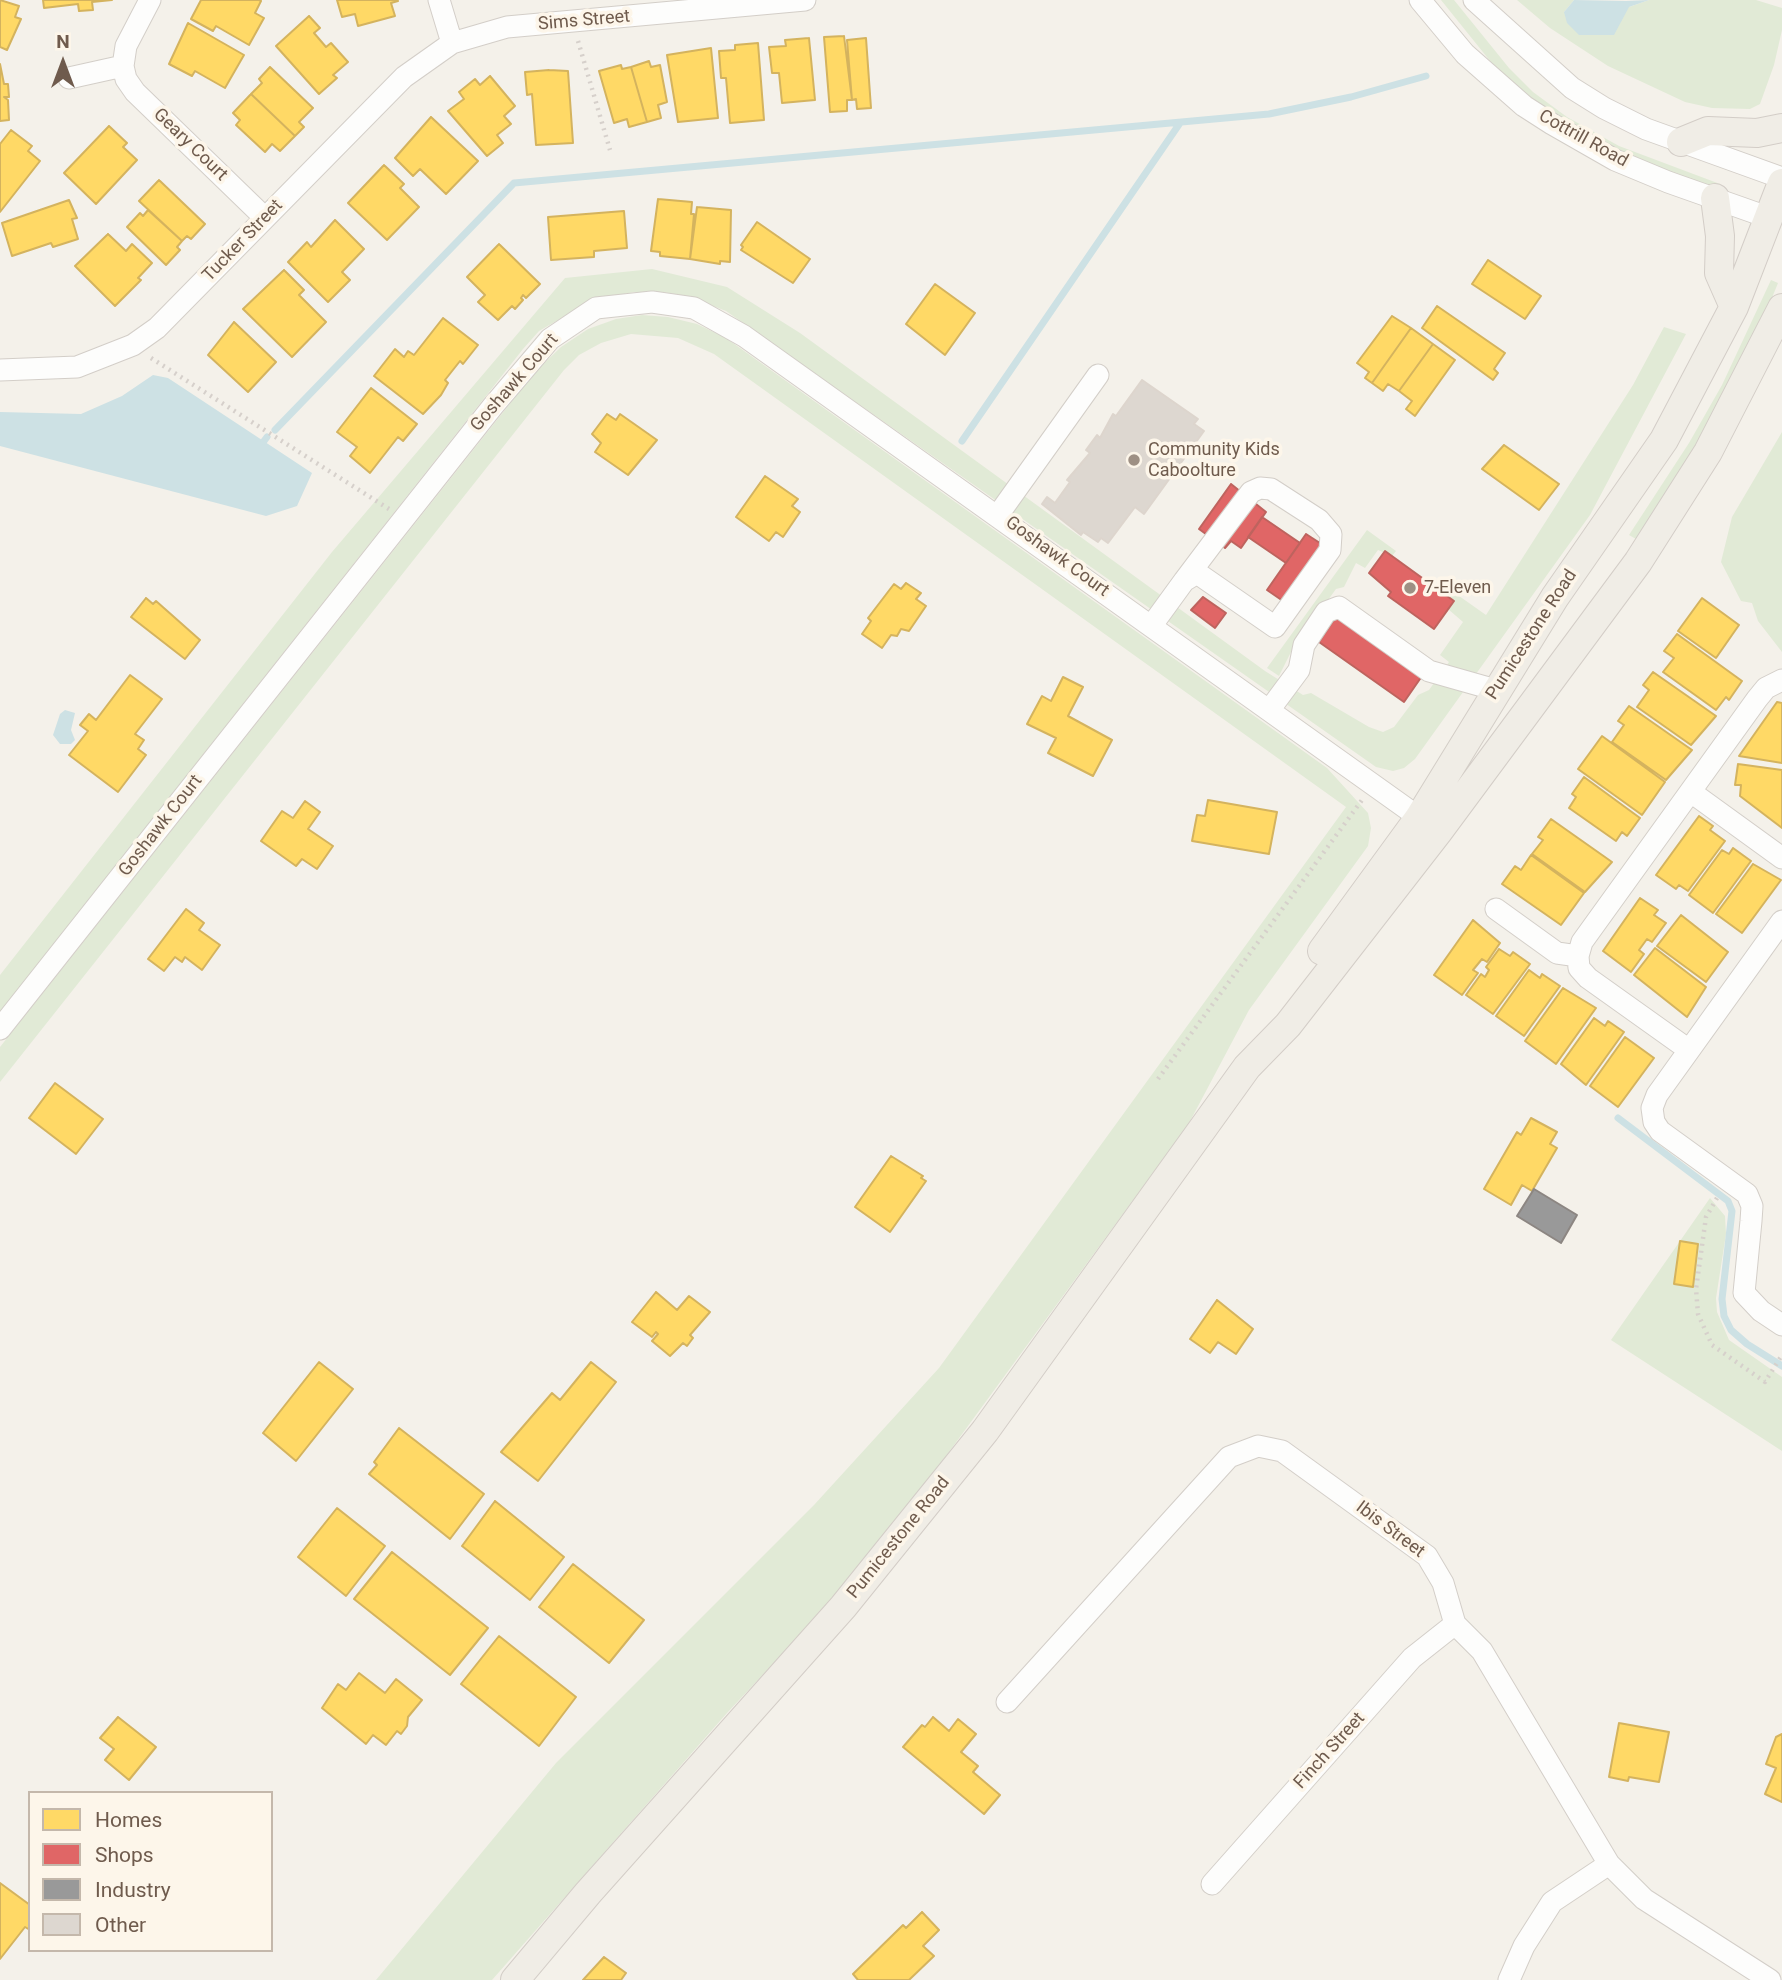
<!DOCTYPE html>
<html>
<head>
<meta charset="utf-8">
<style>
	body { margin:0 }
	#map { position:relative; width:1782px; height:1980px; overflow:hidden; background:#f4f1ea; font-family:Roboto,sans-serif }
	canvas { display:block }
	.legend { position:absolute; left:28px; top:1791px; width:245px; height:161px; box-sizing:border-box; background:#fdf6ea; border:2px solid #c4b8ab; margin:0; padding:9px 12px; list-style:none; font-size:21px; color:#6f5b4d }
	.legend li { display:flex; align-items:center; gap:14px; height:35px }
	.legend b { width:35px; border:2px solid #c4b8ab }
	.north { position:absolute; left:28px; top:28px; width:70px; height:70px; -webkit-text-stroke:5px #fdf6ea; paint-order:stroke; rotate:0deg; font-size:19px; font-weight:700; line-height:28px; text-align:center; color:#6f5b4d }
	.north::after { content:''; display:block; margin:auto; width:24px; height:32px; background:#6f5b4d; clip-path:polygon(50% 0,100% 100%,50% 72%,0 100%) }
</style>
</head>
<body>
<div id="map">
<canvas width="1782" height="1980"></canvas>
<ul class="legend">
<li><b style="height:19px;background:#ffd966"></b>Homes</li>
<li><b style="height:19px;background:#e06666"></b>Shops</li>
<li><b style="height:19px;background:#999"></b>Industry</li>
<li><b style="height:19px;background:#ddd7d0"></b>Other</li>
</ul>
<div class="north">N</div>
</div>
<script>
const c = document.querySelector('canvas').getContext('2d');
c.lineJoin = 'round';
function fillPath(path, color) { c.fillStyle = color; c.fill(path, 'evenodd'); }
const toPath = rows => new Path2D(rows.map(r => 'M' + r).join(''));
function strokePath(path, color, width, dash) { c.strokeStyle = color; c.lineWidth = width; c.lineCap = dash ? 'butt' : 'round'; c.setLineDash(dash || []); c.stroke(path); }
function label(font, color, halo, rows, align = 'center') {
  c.font = font + ' Roboto,sans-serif'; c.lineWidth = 7; c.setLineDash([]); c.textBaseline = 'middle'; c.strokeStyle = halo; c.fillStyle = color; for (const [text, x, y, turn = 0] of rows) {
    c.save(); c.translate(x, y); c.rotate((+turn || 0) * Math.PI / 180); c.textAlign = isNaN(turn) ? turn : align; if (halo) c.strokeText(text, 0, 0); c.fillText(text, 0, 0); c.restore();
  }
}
const green = toPath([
	[1441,0,1454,0,1509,68,1533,92,1567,117,1619,146,1720,184,1718,191,1598,143,1507,82],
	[1517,0,1574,0,1564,12,1629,7,1649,0,1756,0,1782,8,1782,30,1774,65,1760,104,1750,109,1712,108,1685,102,1608,66,1550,28],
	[652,269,727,287,800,333,1265,671,1303,695,1311,693,1369,727,1383,732,1394,727,1418,695,1429,690,1449,662,1440,655,1463,622,1448,609,1454,601,1447,596,1452,591,1486,615,1633,385,1664,327,1686,334,1590,515,1415,759,1404,768,1393,771,1376,767,726,311,687,296,663,292,634,292,591,301,539,331,523,349,0,1012,0,975,332,552,565,278],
	[1771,280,1778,283,1761,325,1696,446,1636,539,1629,535,1689,443,1722,385],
	[642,315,668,317,697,324,726,338,1327,768,1368,813,1371,828,1368,846,1249,1010,1188,1125,908,1508,813,1621,727,1713,492,1980,376,1980,556,1763,814,1505,939,1368,1346,807,714,354,678,338,631,334,601,343,579,355,564,370,0,1082,0,1047,535,372,561,347,588,329,616,319],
	[1782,432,1782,652,1758,621,1752,603,1741,601,1721,562,1732,517],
	[1367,530,1396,551,1392,556,1378,550,1365,568,1356,563,1344,587,1336,589,1292,650,1279,676,1267,668],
	[1710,1198,1725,1216,1726,1234,1716,1298,1717,1312,1729,1340,1782,1377,1782,1451,1611,1340]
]);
const water = toPath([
	[1574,0,1626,1,1649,0,1629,7,1614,35,1579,35,1567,23,1564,12],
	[153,375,168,378,312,473,297,506,266,516,0,446,0,412,81,414,122,396],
	[65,710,75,713,71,730,75,740,71,744,60,744,53,735,60,714]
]);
const homes = toPath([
	[0,0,19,6,15,17,21,19,7,50,0,47,0,0],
	[43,0,112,0,92,2,93,10,79,11,78,4,44,8,43,0],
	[201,0,259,0,261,1,255,13,264,18,249,45,216,26,213,31,191,19,201,0],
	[337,0,397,0,398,1,391,3,395,16,358,26,355,14,342,17,337,0],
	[309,16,320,28,314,33,326,47,331,43,348,62,333,75,337,78,319,94,276,46,309,16],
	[188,23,244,55,225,88,195,71,192,76,169,64,188,23],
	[844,36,852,100,847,100,847,111,830,112,824,37,844,36],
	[809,38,815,100,782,103,779,73,772,73,769,47,786,46,785,40,809,38],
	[866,38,871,108,857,109,856,99,852,100,847,40,866,38],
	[758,43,764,120,730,123,726,78,721,78,719,51,735,50,735,45,758,43],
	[711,48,718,118,678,122,667,55,711,48],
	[649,61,651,67,660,65,667,102,658,105,661,118,647,122,631,67,649,61],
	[0,64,4,84,8,84,9,97,4,97,8,100,9,120,0,121,0,64],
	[621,65,622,69,631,67,647,122,629,127,627,119,614,123,599,71,621,65],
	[270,67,313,108,299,122,304,127,295,136,251,94,262,83,259,79,270,67],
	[549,70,568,71,573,143,536,145,532,94,527,95,525,72,549,70],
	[490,76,515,106,504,116,511,124,497,135,503,143,487,156,448,111,464,99,459,92,475,79,480,85,490,76],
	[251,94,295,136,280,151,272,144,265,152,236,125,240,120,233,113,251,94],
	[431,117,478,161,446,194,420,169,413,176,395,158,431,117],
	[109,126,127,143,123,147,137,160,96,204,64,173,109,126],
	[11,130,32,146,28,151,40,161,0,212,0,144,11,130],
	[384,165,404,184,400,188,419,207,387,240,348,203,384,165],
	[159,180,205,224,191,239,187,236,182,241,139,201,159,180],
	[658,199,692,202,691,214,694,214,690,259,660,256,660,252,651,251,658,199],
	[69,200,77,218,72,219,78,239,53,247,51,243,12,256,2,223,69,200],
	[697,207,731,210,730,262,720,261,720,264,690,259,697,207],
	[148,210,182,241,177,247,180,250,166,265,127,227,140,213,143,216,148,210],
	[624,211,627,248,594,251,594,257,551,260,548,217,624,211],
	[335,220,364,249,342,272,350,280,328,302,288,262,307,242,311,247,335,220],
	[757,222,810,259,793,283,741,250,743,247,741,245,757,222],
	[108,234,126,251,132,244,152,263,138,278,141,280,115,306,75,266,108,234],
	[499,244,540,284,526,298,523,295,521,298,523,300,515,309,512,306,498,320,478,302,485,295,467,277,499,244],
	[1488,260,1541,296,1525,319,1472,284,1488,260],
	[284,270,304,290,299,295,326,322,292,357,243,309,284,270],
	[935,284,975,313,945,355,906,324,935,284],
	[1437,306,1505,353,1494,369,1498,373,1493,380,1422,328,1437,306],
	[1392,316,1411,328,1372,383,1365,378,1369,372,1357,363,1392,316],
	[443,318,478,345,463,364,460,361,445,380,448,383,441,395,423,414,374,376,395,349,404,357,408,351,414,355,443,318],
	[234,322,276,362,248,392,208,355,234,322],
	[1411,328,1433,344,1399,391,1388,384,1383,391,1372,383,1411,328],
	[1433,344,1455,360,1415,416,1406,409,1412,401,1399,391,1433,344],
	[371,388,417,424,403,441,398,437,370,473,350,456,357,447,337,432,371,388],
	[607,414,616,420,620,414,657,440,628,475,595,452,601,443,592,434,607,414],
	[1504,445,1559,484,1539,510,1482,469,1504,445],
	[765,476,798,499,792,506,800,512,783,537,776,532,769,541,736,517,765,476],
	[906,583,921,593,916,599,926,606,909,631,901,629,897,636,891,635,882,648,862,634,871,621,868,618,894,584,901,589,906,583],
	[146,598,153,604,156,601,200,640,185,659,131,617,146,598],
	[1702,598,1739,625,1716,658,1678,631,1702,598],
	[1677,634,1742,681,1729,700,1726,697,1716,710,1663,672,1674,658,1664,651,1677,634],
	[1653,672,1716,716,1691,745,1637,707,1649,690,1643,685,1653,672],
	[130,675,162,699,135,734,144,740,138,749,146,755,118,792,69,755,88,731,80,725,89,714,96,720,130,675],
	[1063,677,1083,687,1068,716,1112,740,1093,776,1048,753,1056,738,1027,724,1042,696,1051,701,1063,677],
	[1777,702,1782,703,1782,763,1739,756,1777,702],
	[1629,706,1692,750,1666,780,1612,742,1624,725,1618,721,1629,706],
	[1602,736,1665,782,1642,815,1578,769,1602,736],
	[1738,764,1782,770,1782,828,1740,796,1741,785,1735,785,1738,764],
	[1584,777,1640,818,1627,836,1622,832,1616,841,1569,808,1576,797,1572,794,1584,777],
	[1208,800,1277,812,1269,854,1192,841,1197,815,1205,816,1208,800],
	[305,801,320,812,308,829,333,846,317,869,302,859,296,866,261,841,282,811,293,818,305,801],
	[1699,816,1713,826,1710,830,1725,841,1688,891,1679,885,1676,889,1656,875,1699,816],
	[1551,819,1612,862,1585,892,1532,854,1543,840,1538,837,1551,819],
	[1733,848,1751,861,1713,913,1689,895,1722,850,1729,854,1733,848],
	[1531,855,1584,893,1561,925,1502,884,1515,866,1521,870,1531,855],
	[1753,864,1781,880,1742,933,1716,914,1753,864],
	[1640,898,1658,910,1654,915,1666,923,1652,942,1647,939,1639,950,1644,954,1631,972,1603,951,1640,898],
	[186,909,204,923,199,930,220,945,202,970,185,957,182,962,175,957,164,971,148,959,186,909],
	[1681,915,1728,952,1706,982,1657,946,1681,915],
	[1473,920,1500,943,1487,962,1482,959,1473,970,1478,973,1462,995,1434,975,1473,920],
	[1655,948,1706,987,1687,1017,1634,975,1655,948],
	[1499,949,1510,956,1513,952,1530,964,1493,1014,1466,995,1481,974,1485,977,1489,970,1486,967,1499,949],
	[1529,970,1540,978,1542,974,1560,986,1524,1036,1496,1016,1529,970],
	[1563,988,1596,1008,1556,1064,1525,1041,1563,988],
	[1594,1018,1605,1026,1608,1021,1624,1032,1586,1085,1561,1064,1594,1018],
	[1625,1037,1654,1058,1618,1107,1590,1086,1625,1037],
	[55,1083,103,1119,76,1154,29,1118,55,1083],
	[1531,1118,1557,1132,1550,1144,1557,1148,1532,1191,1522,1185,1511,1205,1484,1189,1517,1132,1521,1135,1531,1118],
	[891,1156,923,1176,921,1178,926,1181,890,1232,855,1207,891,1156],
	[1680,1241,1698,1244,1693,1287,1674,1284,1680,1241],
	[656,1292,677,1310,689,1296,710,1312,690,1335,693,1338,687,1346,683,1343,670,1356,652,1341,658,1334,656,1332,652,1337,632,1322,656,1292],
	[1217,1300,1253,1329,1236,1354,1218,1342,1210,1353,1190,1339,1217,1300],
	[319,1362,353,1389,296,1461,263,1433,319,1362],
	[591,1362,616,1382,538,1481,501,1452,552,1393,560,1400,591,1362],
	[399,1428,484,1494,450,1539,369,1474,377,1465,374,1462,399,1428],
	[495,1501,564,1557,530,1600,462,1546,495,1501],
	[337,1508,385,1546,346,1596,298,1557,337,1508],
	[392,1552,488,1628,450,1675,354,1599,392,1552],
	[573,1564,644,1620,609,1663,539,1607,573,1564],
	[499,1636,576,1697,539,1746,461,1684,499,1636],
	[359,1673,385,1693,396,1679,422,1700,408,1717,407,1726,401,1734,397,1731,386,1745,373,1735,366,1744,322,1708,338,1684,346,1690,359,1673],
	[118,1717,156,1747,129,1780,105,1760,114,1749,100,1738,118,1717],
	[933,1717,949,1731,958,1719,976,1734,961,1752,978,1766,973,1772,1000,1795,984,1814,903,1747,922,1725,925,1727,933,1717],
	[1619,1723,1669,1732,1659,1782,1629,1777,1628,1781,1609,1777,1619,1723],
	[1782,1734,1782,1802,1765,1794,1776,1768,1766,1764,1776,1737,1782,1734],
	[0,1883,30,1905,30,1930,25,1927,0,1959,0,1883],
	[922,1912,939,1930,923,1946,934,1956,909,1980,858,1980,853,1974,903,1925,906,1928,922,1912],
	[604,1957,626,1973,621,1980,583,1980,604,1957]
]);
const shops = toPath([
	[1231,484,1266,512,1241,548,1231,541,1225,548,1199,529,1231,484],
	[1262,517,1300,543,1286,563,1248,537,1262,517],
	[1306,534,1323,545,1283,601,1267,590,1306,534],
	[1385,551,1454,601,1434,629,1388,596,1391,592,1369,573,1385,551],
	[1203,597,1226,613,1215,628,1191,610,1203,597],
	[1337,615,1422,676,1404,702,1319,642,1337,615]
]);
const industry = toPath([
	[1534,1189,1577,1215,1561,1243,1517,1216,1534,1189]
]);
const stream = toPath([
	[275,430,514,183,1269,114,1351,97,1426,76],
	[264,441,267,437],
	[962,441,1180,123],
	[1618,1118,1728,1201,1732,1211,1722,1299,1724,1316,1731,1330,1747,1344,1782,1366]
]);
const building = toPath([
	[1142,380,1198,419,1194,424,1204,431,1144,514,1135,507,1108,543,1101,538,1098,542,1083,532,1081,535,1042,504,1047,497,1055,503,1070,482,1067,480,1090,453,1086,450,1097,435,1100,438,1113,414,1116,416,1142,380]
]);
const path = toPath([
	[578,41,610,150],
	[151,358,389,509],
	[1158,1079,1362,800],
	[1717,1198,1706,1217,1696,1289,1698,1314,1712,1345,1765,1382,1782,1355]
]);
const minor = toPath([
	[150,0,126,46,123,66,126,79,135,92,265,218],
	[439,0,452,43],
	[1420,0,1465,54,1524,106,1552,124,1615,160,1668,182,1770,218],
	[1474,0,1572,88,1604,108,1646,129,1782,178],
	[69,78,123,66],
	[0,370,77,367,133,345,157,328,404,77,452,43,507,27,805,0],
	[998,515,1098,375],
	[1152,625,1184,581,1197,573,1275,627,1330,550,1331,534,1319,520,1271,489,1260,488,1251,492,1184,581],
	[1270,709,1299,670,1304,645,1326,612,1339,607,1429,671,1496,690],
	[1691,792,1782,858],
	[1496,909,1557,953,1578,956],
	[1782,921,1657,1095,1652,1108,1654,1122,1660,1131,1747,1194,1752,1206,1751,1221,1744,1293,1761,1311,1782,1325],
	[0,1029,493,406,550,339,596,308,652,302,694,308,744,336,1431,826],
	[1689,1050,1588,978,1579,968,1578,956,1582,942,1757,699,1766,688,1782,680],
	[1007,1702,1229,1457,1258,1446,1282,1451,1427,1556,1443,1583,1455,1624,1482,1651,1609,1864,1644,1899,1770,1980],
	[1212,1884,1412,1658,1455,1624],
	[1509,1980,1524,1946,1552,1902,1609,1864]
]);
const major = toPath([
	[1681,142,1708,131,1757,133,1782,128],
	[1715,198,1720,236,1719,273,1734,307],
	[1322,951,1419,818,1555,597,1664,440,1734,307,1782,183],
	[515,1980,588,1893,843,1607,985,1431,1247,1067,1288,1025,1438,832,1638,562,1708,452,1782,308]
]);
const markers = [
	[1134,460,7,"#9e9084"],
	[1410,588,7,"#9e9084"]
];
const streetNames = [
	["Sims Street",584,21,-5],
	["Cottrill Road",1583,139,29],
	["Geary Court",190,145,44],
	["Tucker Street",243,241,-46],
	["Goshawk Court",515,383,-49],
	["Goshawk Court",1057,557,36],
	["Pumicestone Road",1532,635,-57],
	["Goshawk Court",161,826,-52],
	["Ibis Street",1390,1530,37],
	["Pumicestone Road",899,1538,-51],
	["Finch Street",1330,1751,-48]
];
const poiNames = [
	["Community Kids",1148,450],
	["Caboolture",1148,471],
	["7-Eleven",1424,588]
];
fillPath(green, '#e1ead6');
fillPath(water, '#cde1e4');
fillPath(homes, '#ffd966');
strokePath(homes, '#d4b35e', 2);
fillPath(shops, '#e06666');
strokePath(shops, '#be635e', 2);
fillPath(industry, '#999');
strokePath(industry, '#8c8682', 2);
strokePath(stream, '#cde1e4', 7);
fillPath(building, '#ddd7d0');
strokePath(building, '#ddd5cd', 2);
strokePath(minor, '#d3cec8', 23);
strokePath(major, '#d3cdc7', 30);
strokePath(path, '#d6d0cb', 4.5, [2, 5]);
strokePath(minor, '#fdfdfc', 21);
strokePath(major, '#f0ede6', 28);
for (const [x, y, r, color] of markers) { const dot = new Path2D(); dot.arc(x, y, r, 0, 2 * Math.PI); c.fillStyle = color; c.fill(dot); strokePath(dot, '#fdf6ea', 2.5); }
label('18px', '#6f5b4d', '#fdf6ea', streetNames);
label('18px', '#6f5b4d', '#fdf6ea', poiNames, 'left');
</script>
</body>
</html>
